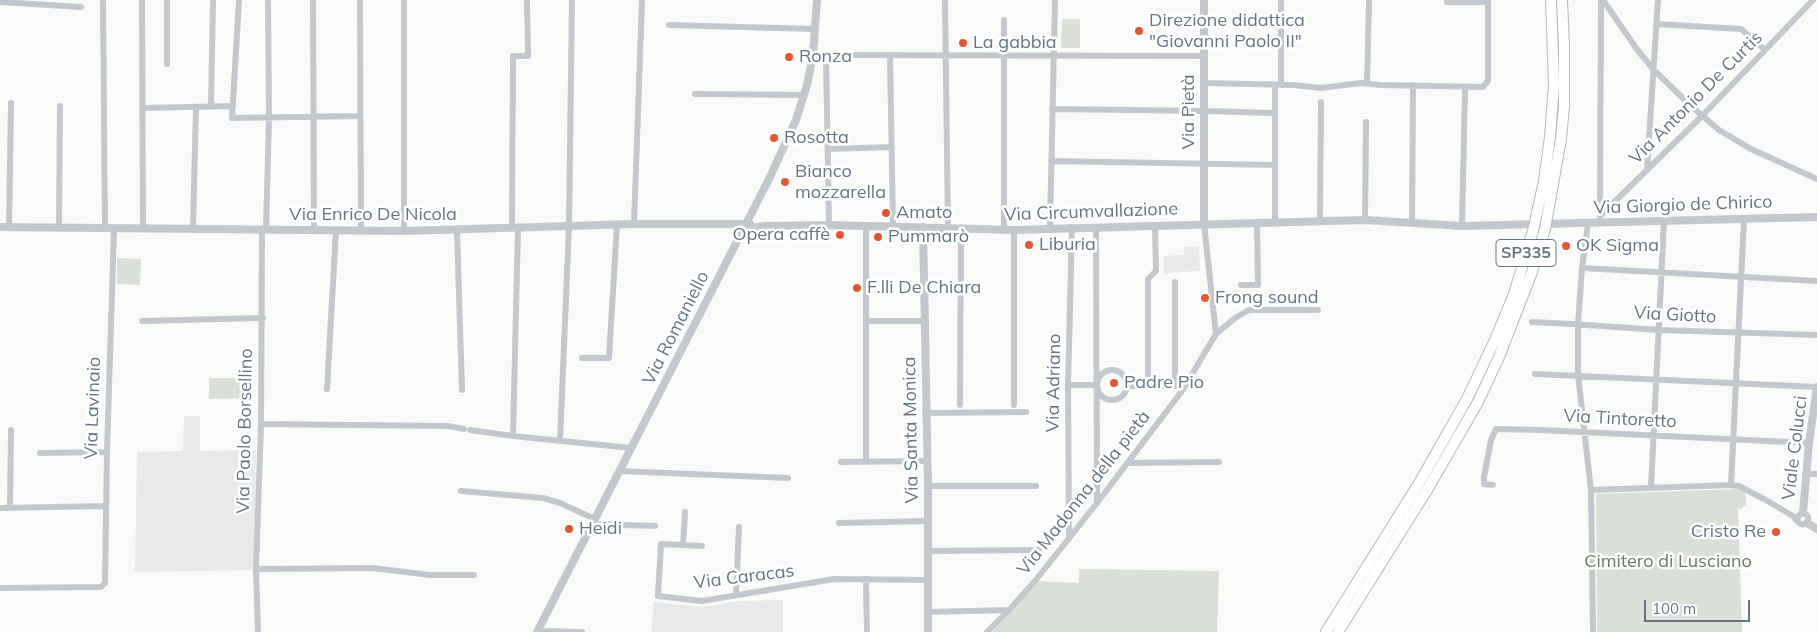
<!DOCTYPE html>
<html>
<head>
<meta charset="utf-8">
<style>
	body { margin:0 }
	#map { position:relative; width:1817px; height:632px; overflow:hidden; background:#fafaf8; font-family:Mulish,sans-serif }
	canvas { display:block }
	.scale { position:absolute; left:1644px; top:600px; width:106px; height:22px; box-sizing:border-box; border:2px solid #657683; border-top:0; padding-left:6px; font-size:15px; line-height:18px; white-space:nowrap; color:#657683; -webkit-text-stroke:4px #fff; paint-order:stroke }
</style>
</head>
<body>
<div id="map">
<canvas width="1817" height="632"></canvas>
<div class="scale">100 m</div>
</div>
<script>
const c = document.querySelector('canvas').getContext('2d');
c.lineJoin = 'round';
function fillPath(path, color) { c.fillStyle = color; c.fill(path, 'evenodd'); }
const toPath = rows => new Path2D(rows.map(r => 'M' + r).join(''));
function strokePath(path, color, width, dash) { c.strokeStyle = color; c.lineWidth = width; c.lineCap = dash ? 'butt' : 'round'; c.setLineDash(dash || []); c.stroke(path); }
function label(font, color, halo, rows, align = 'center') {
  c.font = font + ' Mulish,sans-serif'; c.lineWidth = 5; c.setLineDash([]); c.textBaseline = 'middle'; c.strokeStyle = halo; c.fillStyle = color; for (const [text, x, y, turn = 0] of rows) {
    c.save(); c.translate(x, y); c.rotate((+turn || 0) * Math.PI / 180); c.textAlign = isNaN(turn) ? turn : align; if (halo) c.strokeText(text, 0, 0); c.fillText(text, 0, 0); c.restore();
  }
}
const built = toPath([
	[1199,246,1200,271,1164,273,1163,256,1184,255,1184,247],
	[184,416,200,416,200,451,256,450,254,570,135,572,137,452,183,451],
	[783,600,783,632,651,632,654,602,702,607,738,601]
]);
const green = toPath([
	[1062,19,1080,19,1080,48,1061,48],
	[117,258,141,259,140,285,117,284],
	[209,378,249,378,249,398,209,399],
	[1740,489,1740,491,1745,491,1746,504,1743,508,1738,509,1742,632,1597,632,1596,494],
	[1079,569,1219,571,1217,632,992,632,1039,581,1079,583]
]);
const minor = toPath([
	[103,0,105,229],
	[142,0,143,229],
	[239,0,232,118,360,116],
	[313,0,314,230],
	[360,0,361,230],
	[945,0,948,229],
	[1281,0,1281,85],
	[1603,0,1636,48,1653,69,1692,107,1719,130,1751,149,1817,179],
	[0,2,81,7],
	[1447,2,1488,2],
	[1004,20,1004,230],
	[1657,24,1741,29,1765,50],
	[669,25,815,29],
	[813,55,1204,56],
	[826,55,829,225],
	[890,55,893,227],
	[167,64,167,0],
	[1204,83,1293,85,1321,88,1361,83,1380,85,1483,87,1488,81,1488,0],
	[1367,83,1369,0],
	[695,94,804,95],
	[211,107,213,0],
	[143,108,233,106],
	[1052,109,1204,111,1275,113],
	[828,149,892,147],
	[1051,161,1275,165],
	[1647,170,1658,0],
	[1600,216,1702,116,1813,0],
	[1600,216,1601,0],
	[1365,220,1366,122],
	[1320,221,1321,102],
	[1275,222,1275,85],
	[1588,223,1582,268,1578,324,1578,375,1591,490,1593,632],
	[634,224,642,0],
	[1412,224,1413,85],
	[866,226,866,462],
	[1462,226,1465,90],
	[9,227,11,103],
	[59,227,60,106],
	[1096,227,1097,503],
	[512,228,513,56,528,56,527,0],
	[1050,228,1055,0],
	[193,229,196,107],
	[266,230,269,118,268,0],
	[457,230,462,390],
	[404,231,404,0],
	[1582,268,1817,281],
	[1175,282,1175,386],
	[1241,285,1258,285,1257,223],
	[142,321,263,318],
	[866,321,926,321],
	[1532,322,1572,324,1659,330,1817,335],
	[1216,334,1235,318,1249,310,1318,310],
	[582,358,609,358,617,224],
	'1097 385a15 15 0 1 1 30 0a15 15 0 1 1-30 0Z',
	[1535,374,1817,387],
	[1068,385,1097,385],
	[1127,386,1185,386],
	[1148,386,1148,279,1156,271,1155,225],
	[327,389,336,230],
	[960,405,961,229],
	[1014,405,1014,230],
	[925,413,1026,412],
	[261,424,448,426,464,429],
	[470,430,513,436,631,448],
	[513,436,518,228],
	[560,441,569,226,572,0],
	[40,453,107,452],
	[841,462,927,461],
	[1127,463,1219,462],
	[619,471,788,478],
	[1805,474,1817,474],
	[1493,485,1484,484,1484,477,1491,440,1496,429,1540,430,1809,443],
	[1731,485,1744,218],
	[928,486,1036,486],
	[1651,487,1664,221],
	[1591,490,1731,485,1739,486,1764,499,1793,516,1797,521],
	[461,491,543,498,560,503,595,519],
	[0,508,106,506],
	[10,508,11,430],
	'1797.5 519a5.5 5.5 0 1 1 11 0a5.5 5.5 0 1 1-11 0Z',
	[839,523,927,521],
	[592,524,655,526],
	[1069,539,1068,385,1072,227],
	[683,545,685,512],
	[702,546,661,544,658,596,702,601,834,579,928,580],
	[927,551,1039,550],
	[256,569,373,568,430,575,474,575],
	[866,579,867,632],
	[0,588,101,587,105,583,107,452,114,229],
	[736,595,739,527],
	[928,612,1009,610],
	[537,631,582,632],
	[258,632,256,569,261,424,262,230],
	[987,632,1009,610,1035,581,1097,503,1182,391,1216,334,1204,224]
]);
const tertiary = toPath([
	[1204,224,1204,0],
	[0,227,404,231,634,224,750,224],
	[923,227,928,486,928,632],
	[743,229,764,226,829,225,1014,230,1365,220,1462,226,1817,217],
	[1803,513,1809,443,1817,387],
	[1807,523,1817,529],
	[537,632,770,177,796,120,807,85,813,55,817,0]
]);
const trunk = toPath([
	[1326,632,1418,485],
	[1338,632,1427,490]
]);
const trunkBridge = toPath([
	[1418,485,1467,399,1495,340,1514,294,1533,231,1544,181,1550,137,1554,85,1551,0],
	[1427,490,1478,402,1499,357,1532,272,1545,229,1561,139,1564,106,1564,47,1562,0]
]);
const markers = [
	[1139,31,5,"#e4572e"],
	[963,43,5,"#e4572e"],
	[789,57,5,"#e4572e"],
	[774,138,5,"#e4572e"],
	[785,182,5,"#e4572e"],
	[886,213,5,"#e4572e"],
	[840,235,5,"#e4572e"],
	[878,237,5,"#e4572e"],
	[1029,245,5,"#e4572e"],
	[1566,246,5,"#e4572e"],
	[857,288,5,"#e4572e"],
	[1205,298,5,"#e4572e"],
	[1114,383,5,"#e4572e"],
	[569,529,5,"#e4572e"],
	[1776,532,5,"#e4572e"]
];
const shields = [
	[1526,253,60]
];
const shieldNames = [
	["SP335",1526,253]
];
const poiNames = [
	["Direzione didattica",1149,21],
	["\"Giovanni Paolo II\"",1149,42],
	["La gabbia",973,43],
	["Ronza",799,57],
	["Rosotta",784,138],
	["Bianco",795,172],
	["mozzarella",795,193],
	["Amato",896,213],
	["Opera caffè",830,235,"right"],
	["Pummarò",888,237],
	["Liburia",1039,245],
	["OK Sigma",1576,246],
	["F.lli De Chiara",867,288],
	["Frong sound",1215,298],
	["Padre Pio",1124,383],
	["Heidi",579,529],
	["Cristo Re",1766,532,"right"]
];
const streetNames = [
	["Via Antonio De Curtis",1696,98,-45],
	["Via Pietà",1189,112,-90],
	["Via Giorgio de Chirico",1683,205,-2],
	["Via Circumvallazione",1091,212,-2],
	["Via Enrico De Nicola",373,215],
	["Via Giotto",1675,315,3],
	["Via Romaniello",676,328,-63],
	["Via Adriano",1054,383,-89],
	["Via Lavinaio",93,408,-88],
	["Via Tintoretto",1620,419,3],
	["Via Santa Monica",911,430,-91],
	["Via Paolo Borsellino",245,431,-89],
	["Viale Colucci",1795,448,-83],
	["Via Madonna della pietà",1084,493,-52],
	["Via Caracas",744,577,-7]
];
const parkNames = [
	["Cimitero di Lusciano",1668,562]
];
fillPath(built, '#e8e9e9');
fillPath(green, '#dadfd7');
strokePath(trunk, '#b4b9bd', 12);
strokePath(minor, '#c3c8cc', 6);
strokePath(tertiary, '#c3c8cc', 8);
strokePath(trunk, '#fff', 10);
strokePath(trunkBridge, '#b4b9bd', 12, []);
strokePath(trunkBridge, '#fff', 10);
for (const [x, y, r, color] of markers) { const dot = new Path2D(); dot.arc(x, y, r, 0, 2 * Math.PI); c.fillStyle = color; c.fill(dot); strokePath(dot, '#fff', 2); }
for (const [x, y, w] of shields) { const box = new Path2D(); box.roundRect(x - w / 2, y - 13.5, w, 27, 4); c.fillStyle = '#fff'; c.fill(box); strokePath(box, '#657683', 1); }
label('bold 16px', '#657683', null, shieldNames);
label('18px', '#657683', '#fff', poiNames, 'left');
label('18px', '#657683', '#fff', streetNames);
label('18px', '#687a64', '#fff', parkNames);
</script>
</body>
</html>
